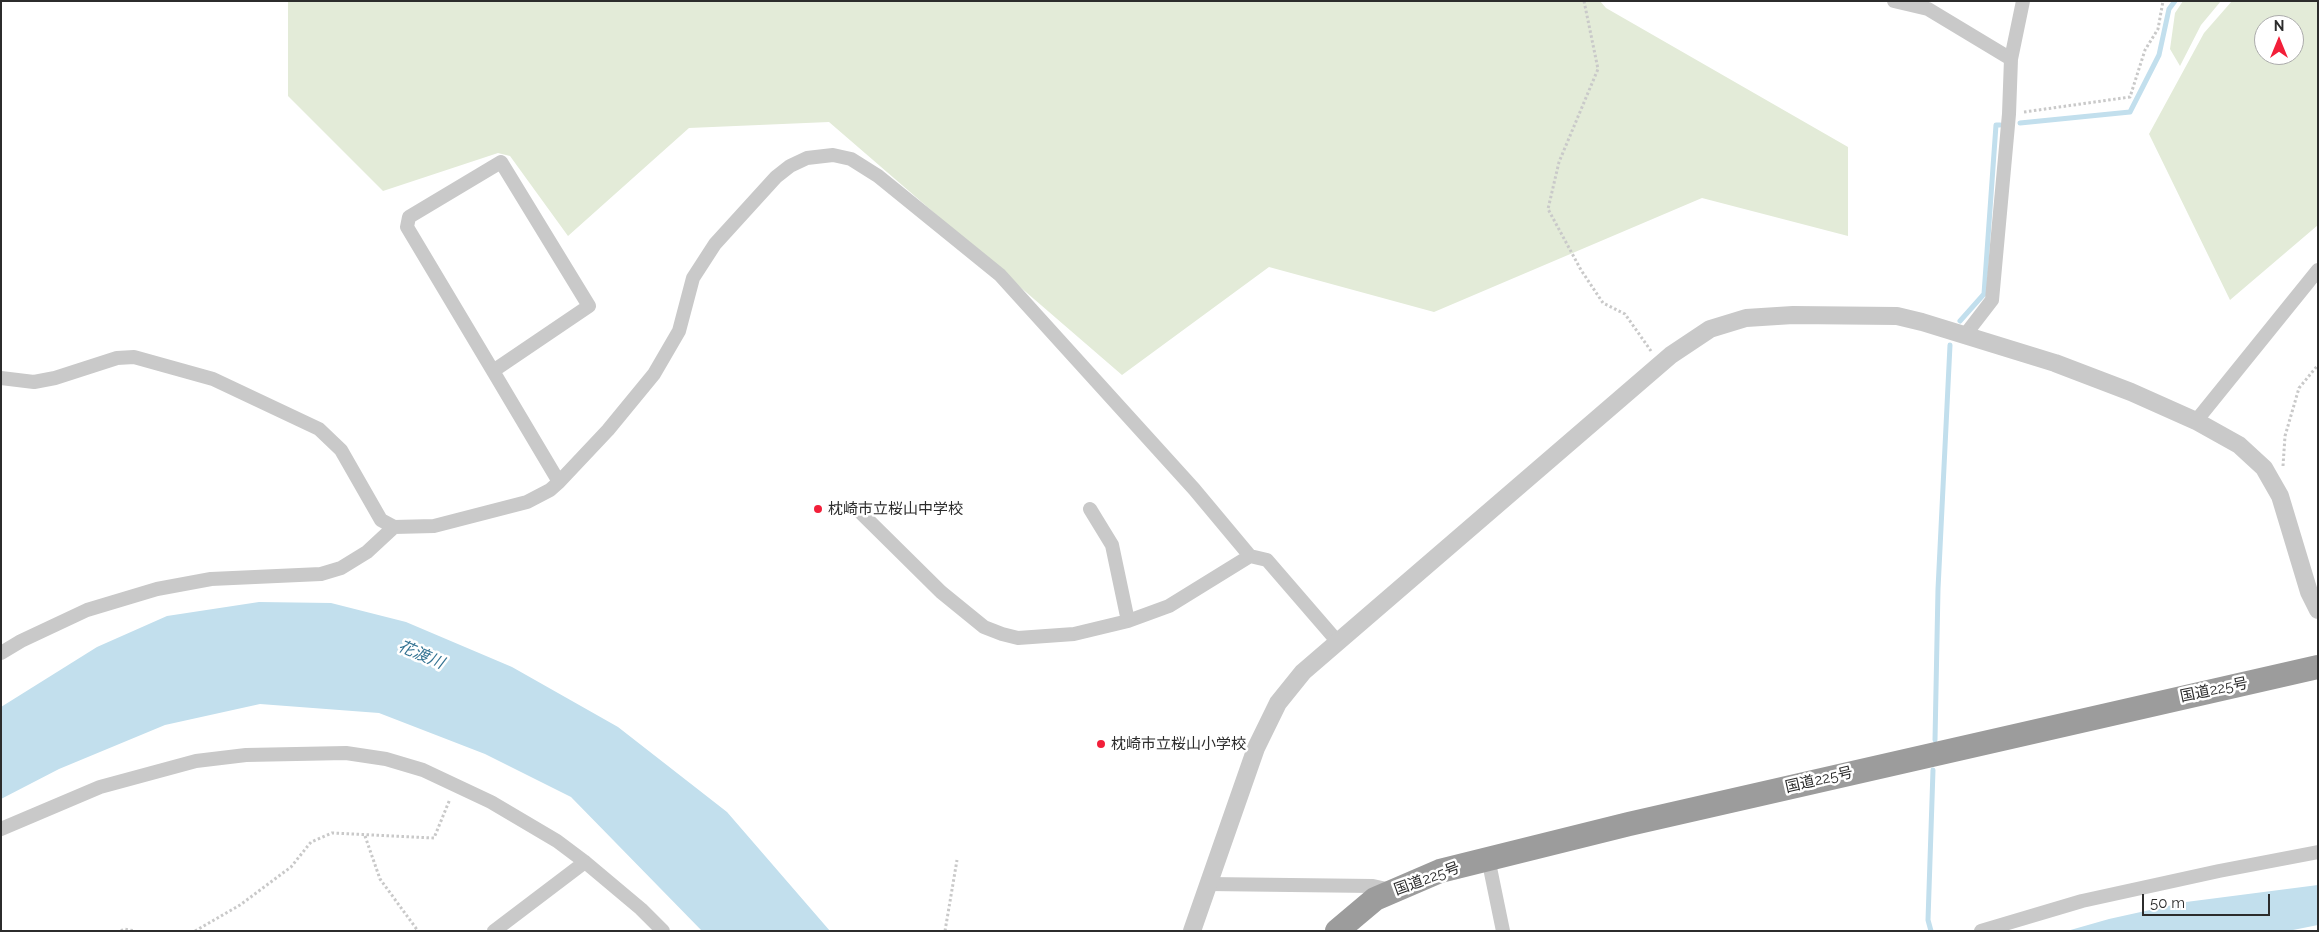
<!DOCTYPE html>
<html>
<head>
<meta charset="utf-8">
<style>
	body { margin:0 }
	#map { position:relative; width:2319px; height:932px; overflow:hidden; background:#fff; font-family:Raleway,sans-serif }
	canvas { display:block }
	.frame { position:absolute; inset:0; border:2px solid #2c2c2c; pointer-events:none }
	.north { position:absolute; left:2254px; top:15px; width:50px; height:50px; box-sizing:border-box; background:#fff; border:1px solid #ababab; border-radius:50%; rotate:0deg; font-size:14px; font-weight:700; line-height:20px; text-align:center; color:#2c2c2c }
	.north::after { content:''; display:block; margin:auto; width:18px; height:22px; background:#f21f39; clip-path:polygon(50% 0,100% 100%,50% 72%,0 100%) }
	.scale { position:absolute; left:2142px; top:894px; width:128px; height:22px; box-sizing:border-box; border:2px solid #2c2c2c; border-top:0; padding-left:6px; font-size:15px; line-height:18px; white-space:nowrap; color:#2c2c2c; -webkit-text-stroke:4px #fff; paint-order:stroke }
</style>
</head>
<body>
<div id="map">
<canvas width="2319" height="932"></canvas>
<div class="frame"></div>
<div class="north">N</div>
<div class="scale">50 m</div>
</div>
<script>
const c = document.querySelector('canvas').getContext('2d');
c.lineJoin = 'round';
function fillPath(path, color) { c.fillStyle = color; c.fill(path, 'evenodd'); }
const toPath = rows => new Path2D(rows.map(r => 'M' + r).join(''));
function strokePath(path, color, width, dash) { c.strokeStyle = color; c.lineWidth = width; c.lineCap = dash ? 'butt' : 'round'; c.setLineDash(dash || []); c.stroke(path); }
function label(font, color, halo, rows, align = 'center') {
  c.font = font + ' Raleway,"Noto Sans JP",sans-serif'; c.lineWidth = 5; c.setLineDash([]); c.textBaseline = 'middle'; c.strokeStyle = halo; c.fillStyle = color; for (const [text, x, y, turn = 0] of rows) {
    c.save(); c.translate(x, y); c.rotate((+turn || 0) * Math.PI / 180); c.textAlign = isNaN(turn) ? turn : align; if (halo) c.strokeText(text, 0, 0); c.fillText(text, 0, 0); c.restore();
  }
}
const green = toPath([
	[288,1,1600,1,1606,8,1848,147,1848,236,1702,198,1434,312,1269,267,1122,375,829,122,689,128,568,236,510,156,498,153,383,191,288,96],
	[2183,1,2221,1,2201,25,2180,66,2170,49,2175,13],
	[2232,1,2318,1,2318,225,2230,300,2149,134,2204,33],
	[2264,25,2294,25,2294,55,2264,55]
]);
const water = toPath([
	[259,602,331,603,406,622,512,667,618,727,727,812,830,931,702,931,571,797,485,754,379,713,260,704,165,725,59,769,1,799,1,707,97,647,167,616],
	[2318,885,2318,925,2288,931,2067,931,2109,919,2186,902]
]);
const stream = toPath([
	[2020,123,2130,112,2159,55,2169,9,2175,1],
	[1960,321,1984,294,1996,125,2000,125],
	[1935,740,1938,589,1950,345],
	[1931,931,1928,920,1933,770]
]);
const path = toPath([
	[1584,1,1598,69,1559,162,1548,209,1581,270,1603,303,1625,314,1651,351],
	[2024,112,2130,97,2145,50,2158,29,2163,1],
	[2283,466,2285,436,2299,388,2318,365],
	[365,836,380,879,418,931],
	[121,931,124,929,135,931],
	[195,931,240,905,291,867,311,842,332,833,434,838,450,799],
	[945,931,957,860]
]);
const minor = toPath([
	[1894,1,1928,9,2011,59],
	[1965,335,1992,300,2009,114,2011,59,2023,1],
	[493,371,589,306,501,162,409,217,407,227,493,371,559,482],
	[1,378,34,382,55,378,117,358,134,357,213,379,319,429,341,450,381,520,394,527,434,526,527,502,550,490,559,482,608,430,654,374,679,331,693,278,715,244,776,177,790,166,807,158,833,155,851,159,878,176,1000,275,1194,489,1250,556,1267,560,1337,641],
	[2196,421,2318,270],
	[856,508,941,592,984,627,1002,634,1018,638,1074,634,1128,621,1169,606,1250,556],
	[1090,509,1112,545,1128,621],
	[1,653,21,641,87,610,157,589,211,579,321,574,341,568,367,552,394,527],
	[1,829,100,787,196,761,246,755,346,753,386,759,423,770,491,802,557,841,585,862,641,909,663,931],
	[1488,858,1503,931],
	[1208,884,1373,886,1391,890],
	[494,931,585,862],
	[1981,931,2082,901,2219,871,2318,852]
]);
const tertiary = toPath([
	[1192,931,1256,748,1278,703,1303,672,1671,355,1710,329,1746,318,1793,315,1897,316,1922,322,2055,363,2131,392,2196,421,2239,445,2264,468,2280,496,2309,592,2318,610]
]);
const trunk = toPath([
	[1337,931,1375,899,1440,871,1629,824,2318,667]
]);
const markers = [
	[818,509,5,"#f21f39"],
	[1101,744,5,"#f21f39"]
];
const poiNames = [
	["枕崎市立桜山中学校",828,509],
	["枕崎市立桜山小学校",1111,744]
];
const streetNames = [
	["国道225号",2214,690,-12],
	["国道225号",1819,780,-13],
	["国道225号",1427,879,-20]
];
const waterNames = [
	["花渡川",421,655,23]
];
fillPath(green, '#e3ebd8');
fillPath(water, '#c2dfed');
strokePath(stream, '#c2dfed', 5);
strokePath(path, '#c9c9c9', 3, [2.5, 2.5]);
strokePath(minor, '#c9c9c9', 14);
strokePath(tertiary, '#c9c9c9', 18);
strokePath(trunk, '#9c9c9c', 24);
for (const [x, y, r, color] of markers) { const dot = new Path2D(); dot.arc(x, y, r, 0, 2 * Math.PI); c.fillStyle = color; c.fill(dot); strokePath(dot, '#fff', 2); }
label('15px', '#2c2c2c', '#fff', poiNames, 'left');
label('15px', '#2c2c2c', '#fff', streetNames);
label('italic 16px', '#357493', '#fff', waterNames);
</script>
</body>
</html>
